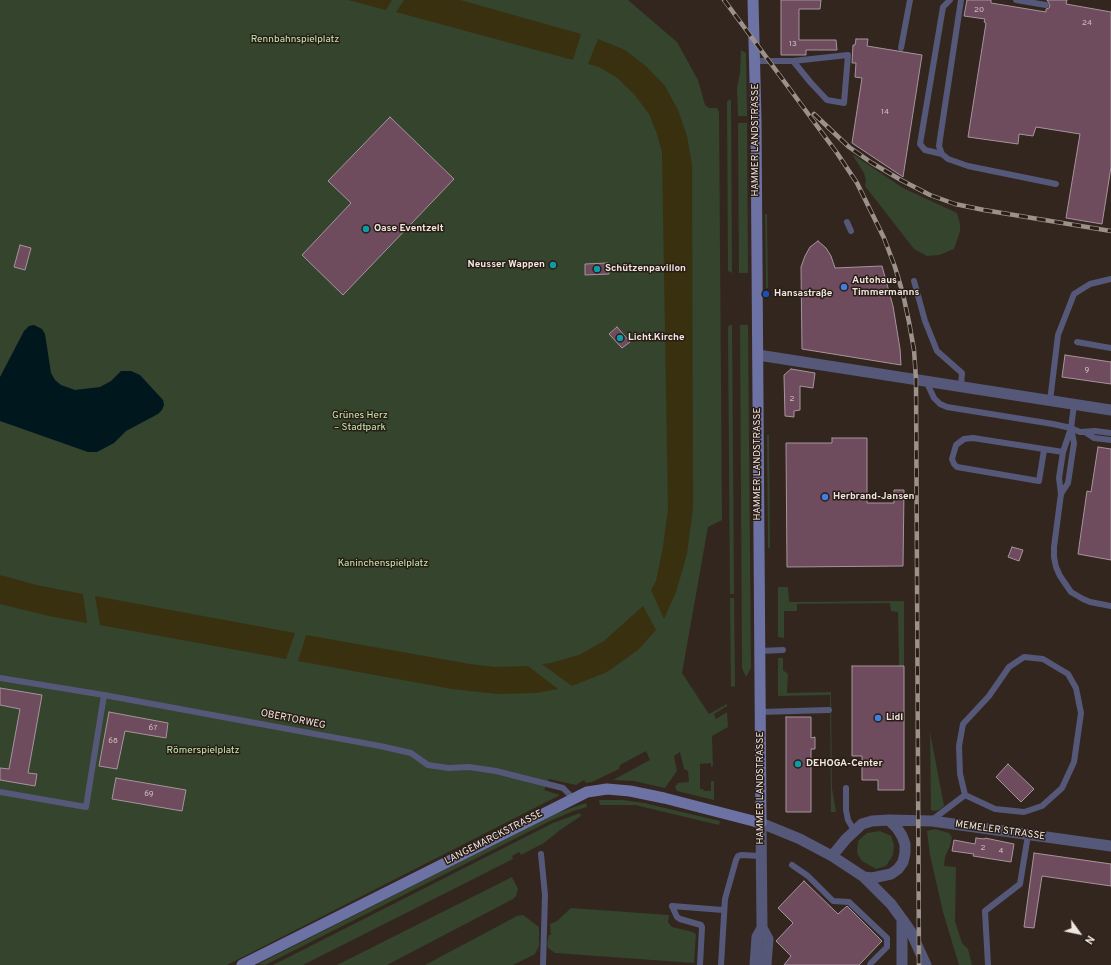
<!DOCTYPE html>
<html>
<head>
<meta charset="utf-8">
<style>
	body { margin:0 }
	#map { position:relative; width:1111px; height:965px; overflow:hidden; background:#33261e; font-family:Overpass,sans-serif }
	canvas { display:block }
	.north { position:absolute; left:1059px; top:913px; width:40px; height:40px; -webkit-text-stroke:3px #291d15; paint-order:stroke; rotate:123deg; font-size:11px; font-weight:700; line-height:16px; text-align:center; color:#efe7e1 }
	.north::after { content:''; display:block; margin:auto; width:14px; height:18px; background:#efe7e1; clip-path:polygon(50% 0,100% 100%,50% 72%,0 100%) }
</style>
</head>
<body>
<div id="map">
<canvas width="1111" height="965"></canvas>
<div class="north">N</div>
</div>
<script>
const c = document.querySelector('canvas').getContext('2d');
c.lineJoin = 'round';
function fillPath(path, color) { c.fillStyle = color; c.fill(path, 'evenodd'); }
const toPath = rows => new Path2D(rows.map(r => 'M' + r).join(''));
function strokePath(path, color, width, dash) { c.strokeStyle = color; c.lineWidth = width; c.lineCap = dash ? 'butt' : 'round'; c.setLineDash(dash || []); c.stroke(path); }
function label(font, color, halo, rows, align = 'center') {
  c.font = font + ' Overpass,sans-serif'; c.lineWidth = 3; c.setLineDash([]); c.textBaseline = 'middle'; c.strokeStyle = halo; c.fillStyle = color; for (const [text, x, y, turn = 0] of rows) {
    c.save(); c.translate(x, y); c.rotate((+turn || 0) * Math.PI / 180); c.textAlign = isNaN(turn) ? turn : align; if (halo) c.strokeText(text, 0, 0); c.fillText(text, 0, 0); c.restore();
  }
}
const green = toPath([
	[0,0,628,0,677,42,698,80,705,105,709,108,717,108,719,112,722,520,708,527,682,673,709,714,727,704,727,706,714,714,716,719,727,712,728,727,712,736,713,766,711,767,711,763,700,764,700,789,703,789,704,791,711,791,711,781,714,781,714,800,677,791,675,787,678,783,689,782,688,771,684,769,680,752,674,756,677,771,665,788,634,781,613,780,650,760,646,751,620,765,619,769,592,782,586,783,584,780,576,785,549,779,544,790,560,795,227,965,0,965],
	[741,50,746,53,747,116,738,116,737,88,740,73],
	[729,100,731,100,732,273,728,271,727,102],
	[738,123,747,123,748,273,739,273],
	[852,154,903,188,957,213,960,224,960,231,954,249,939,255,927,256,914,249,865,186,866,181,864,173],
	[765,214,767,214,768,288,766,288],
	[730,325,732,325,734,594,730,594,728,327],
	[740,325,748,325,751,668,746,677,742,668],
	[767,435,769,435,770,548,768,548],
	[778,587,788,587,789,602,904,601,904,666,899,666,898,612,891,611,890,603,797,604,797,611,784,611,784,638,778,637],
	[730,598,734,598,735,686,734,687,731,686],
	[778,658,783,658,783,670,788,674,787,693,831,692,832,788,836,812,831,812,830,695,778,696],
	[930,732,944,806,939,810,934,811,931,810],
	[599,800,623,800,644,803,720,821,719,825,635,805,600,805],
	[586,803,587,807,573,811,548,822,265,965,258,964,557,813],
	[580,813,581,816,560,830,544,843,521,855,519,852,512,856,513,859,303,965,273,965,553,823],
	[935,829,949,833,952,837,950,846,945,857,944,866,956,867,955,921,962,943,968,949,972,965,959,965,943,912,930,855,927,831],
	[880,831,891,836,894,845,893,855,886,866,876,869,862,861,857,853,858,841,867,833],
	[512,877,518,889,516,896,513,899,387,965,337,965],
	[571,908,669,915,668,922,672,927,693,932,696,934,694,963,555,953,548,948,547,944,549,935,551,935,550,924,557,921],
	[523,915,539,927,539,946,535,954,513,965,425,965,517,916]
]);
const sand = toPath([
	[348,0,392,0,386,10],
	[404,0,460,0,581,34,573,60,396,12],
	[598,39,625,50,647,67,665,86,678,110,687,136,692,165,693,508,687,554,676,592,664,619,651,590,656,581,663,547,668,509,662,153,657,134,649,114,634,94,616,77,599,67,588,64],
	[0,575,36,585,83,594,87,623,49,616,0,604],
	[95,596,295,633,286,659,100,625],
	[643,606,656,630,638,650,607,672,572,686,542,664,551,663,579,655,604,641],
	[306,635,470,664,495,667,528,666,558,689,536,693,498,694,452,689,298,661]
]);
const water = toPath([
	[34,325,42,329,45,334,51,373,55,380,61,385,75,390,100,387,111,381,121,371,131,371,140,375,163,400,164,405,162,410,158,414,126,431,114,443,97,452,88,452,0,421,0,377,24,331,29,326]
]);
const building = toPath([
	[781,0,821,0,820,9,799,9,799,40,836,40,837,50,806,50,806,55,781,55,781,0],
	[967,0,991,0,991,3,1046,12,1046,9,1049,8,1050,5,1047,0,1067,0,1066,4,1111,12,1111,167,1102,224,1066,218,1080,134,1036,127,1033,136,1019,134,1018,144,968,137,986,23,984,22,985,19,964,16,967,0],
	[856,39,868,39,867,46,922,55,903,177,852,143,862,78,855,77,856,63,852,63,853,45,855,45,856,39],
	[390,117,454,179,343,295,302,255,351,203,328,181,390,117],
	[818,241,826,248,831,256,835,268,882,266,893,306,900,349,901,365,802,349,801,267,805,256,810,247,818,241],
	[20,245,31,248,25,270,14,267,20,245],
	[608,263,609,274,585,275,585,264,608,263],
	[617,327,630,342,622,348,609,334,617,327],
	[1065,355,1111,362,1111,384,1062,377,1065,355],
	[791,369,815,373,813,388,800,386,800,410,794,411,794,417,785,416,784,375,791,369],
	[832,438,867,438,867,503,894,503,894,490,904,490,903,566,787,567,786,443,832,443,832,438],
	[1098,447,1111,449,1111,560,1078,554,1087,491,1091,492,1098,447],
	[1012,547,1023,550,1019,561,1008,557,1012,547],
	[852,666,904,666,904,790,878,790,878,780,862,780,862,756,852,756,852,666],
	[0,688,42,695,28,773,37,774,35,786,0,780,0,768,9,769,20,709,0,705,0,688],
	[109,712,168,723,166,738,125,731,117,769,99,766,109,712],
	[786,717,811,717,811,738,815,737,815,749,811,749,811,812,786,812,786,717],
	[1008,764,1034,789,1021,802,996,777,1008,764],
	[116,778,186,790,182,811,112,799,116,778],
	[976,838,985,839,985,838,1014,844,1011,862,973,856,974,854,952,851,954,840,975,844,976,838],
	[1034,853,1111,864,1111,886,1042,876,1034,928,1024,927,1034,853],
	[804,881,838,914,847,906,882,941,859,965,784,965,791,956,776,941,793,923,778,908,804,881]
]);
const service = toPath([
	[961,0,941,132,939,146,942,154,948,159,968,166,1056,184],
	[1016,0,1046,5],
	[901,48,910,0],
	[755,61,793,61,811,83,827,100,844,103,848,55,793,61],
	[942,154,925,150,920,144,943,7,950,0],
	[847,222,851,231],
	[914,281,925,321,937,351,962,373,961,386],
	[1077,342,1111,348],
	[926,381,934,398,940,404,947,407,1053,424,1071,428,1080,432,1095,431,1111,433],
	[1050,401,1058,335,1074,294,1090,284,1111,279],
	[1074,405,1071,428,1063,452,1059,478,1061,494,1054,547,1054,557,1056,567,1060,576,1071,592,1083,599,1090,602,1111,606],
	[1085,432,1094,438,1111,440],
	[1044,450,1039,481,957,467,954,464,952,459,956,445,964,439,973,438,1063,452],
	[1061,494,1068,483,1074,443,1071,428],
	[760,651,783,650],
	[0,678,104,695,380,746,411,753,428,765,449,768,469,767,496,771,563,788,573,798],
	[760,712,829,710],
	[846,788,846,810,848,820,854,830],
	[0,792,86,807,104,695],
	[932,820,965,795,995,809,1024,812,1042,806,1062,788,1074,762,1081,713,1076,688,1068,674,1043,659,1024,657,1009,667,989,696,963,724,959,746,960,774,965,795],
	[541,854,545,895,543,965],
	[792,865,808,876,833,901,849,902,887,938,887,947,871,963,870,965],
	[672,906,677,917,680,919,701,925,702,927,700,965],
	[672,906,723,910],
	[721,965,725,899,736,860,738,856,741,855,761,856],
	[988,965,985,911,1020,884,1028,835]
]);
const minor = toPath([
	[758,355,1111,410],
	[761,823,800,839,832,856,864,877,891,904,902,919,911,932,926,965],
	[832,856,846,839,862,824,872,821,889,820,932,821,1111,846],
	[864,877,872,878,891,874,898,869,903,862,905,853,905,844,902,836,897,828,889,820],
	[902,919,902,965]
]);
const tertiary = toPath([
	[761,823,762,928,768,939,766,965],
	[755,965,757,937,762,928]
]);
const secondary = toPath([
	[242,965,587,792,607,789,630,791,664,798,761,823,756,120,753,0]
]);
const rail = toPath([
	[724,0,837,153,857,183,884,238,895,267,903,294,909,322,914,350,916,379,919,965],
	[814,114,849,147,872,163,901,180,930,195,955,204,984,210,1111,231]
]);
const markers = [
	[366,229,4,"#0f9aa8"],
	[553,265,4,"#0f9aa8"],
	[597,269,4,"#0f9aa8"],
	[844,287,4,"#3f7fe0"],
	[766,294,4,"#1a4fb4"],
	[620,338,4,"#0f9aa8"],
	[825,497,4,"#3f7fe0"],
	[878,718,4,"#3f7fe0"],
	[798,764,4,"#0f9aa8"]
];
const numberNames = [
	["20",979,10],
	["24",1087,23],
	["13",793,44],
	["14",885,112],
	["9",1087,370],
	["2",792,399],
	["67",153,728],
	["68",113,741],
	["69",149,794],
	["2",983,848],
	["4",1001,851]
];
const parkNames = [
	["Rennbahnspielplatz",295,40],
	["Grünes Herz",360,416],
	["– Stadtpark",360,428],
	["Kaninchenspielplatz",383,564],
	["Römerspielplatz",203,751]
];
const streetNames = [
	["HAMMER LANDSTRASSE",756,140,-90],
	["HAMMER LANDSTRASSE",758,464,-90],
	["OBERTORWEG",293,720,11],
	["HAMMER LANDSTRASSE",761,788,-90],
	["MEMELER STRASSE",1000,831,8],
	["LANGEMARCKSTRASSE",494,838,-27]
];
const poiNames = [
	["Oase Eventzelt",374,229],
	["Neusser Wappen",545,265,"right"],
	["Schützenpavillon",605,269],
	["Autohaus",852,281],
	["Timmermanns",852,293],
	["Hansastraße",774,294],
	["Licht.Kirche",628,338],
	["Herbrand-Jansen",833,497],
	["Lidl",886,718],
	["DEHOGA-Center",806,764]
];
fillPath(green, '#34442d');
fillPath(sand, '#393010');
fillPath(water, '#01171e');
fillPath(building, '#6e4b5d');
strokePath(building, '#a6959e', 1);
strokePath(service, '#555878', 6);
strokePath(minor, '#555878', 11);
strokePath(tertiary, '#555878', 11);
strokePath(secondary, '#6d72a5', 11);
strokePath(rail, '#9c928b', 4.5);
strokePath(rail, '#291d15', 3, [9]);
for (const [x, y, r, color] of markers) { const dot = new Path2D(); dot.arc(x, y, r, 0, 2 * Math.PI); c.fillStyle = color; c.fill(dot); strokePath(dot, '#291d15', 1.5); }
label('8px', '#cfc0c0', null, numberNames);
label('10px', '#c2e9b1', '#291d15', parkNames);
label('10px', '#efe7e1', '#291d15', streetNames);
label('bold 10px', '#efe7e1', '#291d15', poiNames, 'left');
</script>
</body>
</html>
